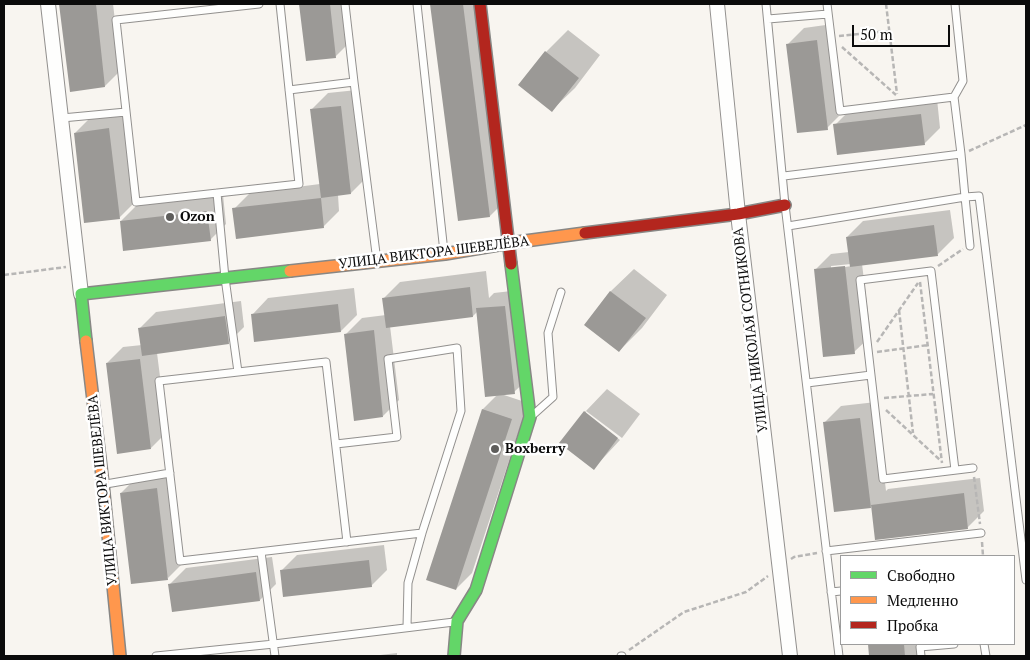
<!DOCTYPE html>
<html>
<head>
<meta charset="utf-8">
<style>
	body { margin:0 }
	#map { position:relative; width:1030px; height:660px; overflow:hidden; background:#f8f5f0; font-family:"PT Serif",serif }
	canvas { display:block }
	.frame { position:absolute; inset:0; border:5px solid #0b0b0b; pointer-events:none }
	.legend { position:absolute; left:840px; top:555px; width:175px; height:90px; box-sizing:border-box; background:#fff; border:1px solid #9d9d9d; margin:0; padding:6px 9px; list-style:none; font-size:15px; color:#0b0b0b }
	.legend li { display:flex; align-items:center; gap:10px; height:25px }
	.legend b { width:25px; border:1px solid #9d9d9d }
	.scale { position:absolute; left:852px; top:25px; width:98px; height:22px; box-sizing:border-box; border:2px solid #0b0b0b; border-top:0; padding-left:6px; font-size:15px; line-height:18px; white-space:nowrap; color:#0b0b0b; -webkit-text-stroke:4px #fff; paint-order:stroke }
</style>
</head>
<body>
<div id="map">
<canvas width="1030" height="660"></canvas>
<div class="frame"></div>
<ul class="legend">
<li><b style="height:6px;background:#63d668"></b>Свободно</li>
<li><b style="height:6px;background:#ff974d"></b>Медленно</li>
<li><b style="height:6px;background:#b3261e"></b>Пробка</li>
</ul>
<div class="scale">50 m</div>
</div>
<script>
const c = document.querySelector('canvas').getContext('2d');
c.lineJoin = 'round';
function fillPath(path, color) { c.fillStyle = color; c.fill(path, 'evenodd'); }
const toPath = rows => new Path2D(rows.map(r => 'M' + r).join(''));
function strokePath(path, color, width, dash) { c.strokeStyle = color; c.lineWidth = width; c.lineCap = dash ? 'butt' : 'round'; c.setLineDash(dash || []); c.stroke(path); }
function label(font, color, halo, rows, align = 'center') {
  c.font = font + ' "PT Serif",serif'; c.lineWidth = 5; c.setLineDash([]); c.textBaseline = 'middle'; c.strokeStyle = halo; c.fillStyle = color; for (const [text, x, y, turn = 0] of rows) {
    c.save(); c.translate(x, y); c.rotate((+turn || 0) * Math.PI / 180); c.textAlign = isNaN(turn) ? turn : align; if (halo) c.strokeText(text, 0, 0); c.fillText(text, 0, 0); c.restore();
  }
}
const shadow = toPath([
	[61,4,113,4,121,70,105,86,71,90],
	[300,4,347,4,352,40,335,57,307,60],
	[431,4,481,4,506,200,490,216,459,220],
	[833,24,843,112,827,128,788,44,804,28],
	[568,30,600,55,575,88,552,110,546,52],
	[357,90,367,177,351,193,338,195,339,211,323,227,234,209,250,193,320,184,312,109,328,93],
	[937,99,940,128,924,144,835,125,851,109],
	[125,113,135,202,119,218,75,133,91,117],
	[223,195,226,224,210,240,121,221,137,205],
	[950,210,954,238,938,254,862,264,871,336,854,352,815,270,831,254,849,252,847,237,863,221],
	[851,264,852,266,831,269,831,266],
	[634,269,667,295,642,328,619,351,585,325,611,291],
	[486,271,489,298,494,293,520,290,531,376,514,392,501,394,528,403,472,573,456,589,428,579,483,409,498,394,478,311,473,316,390,326,399,400,383,416,346,334,362,318,386,315,384,298,400,282],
	[354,288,357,315,341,331,252,315,268,298],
	[241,301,244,327,228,343,157,353,167,432,151,448,107,363,123,347,142,345,140,328,156,312],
	[607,389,640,414,622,438,586,411,586,414,620,440,594,468,585,412],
	[876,402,886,491,888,489,980,478,984,511,968,527,876,538,872,505,870,507,824,423,841,406],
	[173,473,184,562,168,578,121,493,137,477],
	[384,545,387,570,371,586,281,571,297,555],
	[272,557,276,584,260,600,170,584,186,568],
	[870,644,921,644,922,656,871,656],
	[397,653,397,656,372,656]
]);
const building = toPath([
	[59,4,96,4,105,87,70,92],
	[299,4,330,4,336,58,306,61],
	[430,4,463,4,490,217,458,221],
	[817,40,828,130,797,133,786,44],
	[545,51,579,78,552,112,518,85],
	[341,106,351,194,321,198,310,109],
	[921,114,925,145,837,155,833,124],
	[109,128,120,219,84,223,74,133],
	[321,198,324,228,236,239,232,208],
	[207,211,211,241,123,251,120,221],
	[934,225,938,256,850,267,846,237],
	[845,266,855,354,823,357,814,269],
	[470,287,473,317,386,328,382,298],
	[610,291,646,318,619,352,584,325],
	[338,304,341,332,254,342,251,314],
	[505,306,515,394,485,397,476,308],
	[225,316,229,344,142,356,138,328],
	[374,330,383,417,354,421,344,334],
	[140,359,151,449,117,454,106,363],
	[482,409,512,419,456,590,426,580],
	[584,411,618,438,594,470,559,443],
	[860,418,871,508,834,512,823,422],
	[157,488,168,580,131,584,120,493],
	[964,493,968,529,875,540,871,505],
	[369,560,372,587,283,597,280,570],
	[256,572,260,601,172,612,168,584],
	[868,644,904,644,905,656,869,656]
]);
const path = toPath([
	[886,4,897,94],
	[839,36,890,31],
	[842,47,896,95],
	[969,151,1026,125],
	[938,266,963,249],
	[4,275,66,267],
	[920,282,942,463],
	[899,310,913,433],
	[877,342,918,283],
	[877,352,928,345],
	[884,398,933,394],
	[886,410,940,460],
	[974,477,980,524],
	[982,542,983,556],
	[791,559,794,557,817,553],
	[629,650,684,612,746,592,768,576]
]);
const lane = toPath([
	[259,4,116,20,136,202,299,184,280,4],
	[417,4,444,252],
	[766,4,785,205,839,656],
	[768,19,828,14],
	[354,82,377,261],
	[289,90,354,82,345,4],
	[954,97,963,81,955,4],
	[62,118,126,112],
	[961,154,965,197,979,196,1026,580],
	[784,176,961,154,954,97,840,111,827,4],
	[217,193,225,278,238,372],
	[788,226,965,197,970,246],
	[807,383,871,375],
	[534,414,553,397,548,333,561,292],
	[336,444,397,437,388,359,457,348,461,411,422,533,408,583,407,627],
	[955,470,931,271,860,280,883,479,973,468],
	[106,484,170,473],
	[347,542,326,362,159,381,180,561,422,533],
	[826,551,981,533],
	[261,552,275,656],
	[831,592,841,591],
	[984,644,986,656],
	[156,656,274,644,454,622],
	[621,656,622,656],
	[921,656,920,647,954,644]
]);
const street = toPath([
	[48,4,81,294],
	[717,4,738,214,790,656]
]);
const fast = toPath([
	[86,341,81,294,290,271],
	[454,656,457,621,476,590,530,417,511,264]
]);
const slow = toPath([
	[290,271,445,254,510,243,585,233],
	[86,341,103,484,120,656]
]);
const jam = toPath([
	[480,4,511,264],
	[585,233,738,214,785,205]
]);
const markers = [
	[170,217,5,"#5e5d5b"],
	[495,449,5,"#5e5d5b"]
];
const poiNames = [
	["Ozon",180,217],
	["Boxberry",505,449]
];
const streetNames = [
	["УЛИЦА ВИКТОРА ШЕВЕЛЁВА",434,253,-7],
	["УЛИЦА НИКОЛАЯ СОТНИКОВА",751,330,-97],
	["УЛИЦА ВИКТОРА ШЕВЕЛЁВА",103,490,-96]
];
fillPath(shadow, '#0003');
fillPath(building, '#9b9996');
strokePath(lane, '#92908e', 9);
strokePath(street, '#92908e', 16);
strokePath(fast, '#888785', 14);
strokePath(slow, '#888785', 14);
strokePath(jam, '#888785', 14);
strokePath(path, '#b7b6b5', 2.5, [5, 2.5]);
strokePath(lane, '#fefefd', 7);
strokePath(street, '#fefefd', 14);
strokePath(fast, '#63d668', 11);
strokePath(slow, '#ff974d', 11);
strokePath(jam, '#b3261e', 11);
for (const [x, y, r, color] of markers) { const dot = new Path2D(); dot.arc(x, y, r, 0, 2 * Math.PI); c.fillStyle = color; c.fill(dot); strokePath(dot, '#fff', 2); }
label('bold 14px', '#0b0b0b', '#fff', poiNames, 'left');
label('14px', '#0b0b0b', '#fff', streetNames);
</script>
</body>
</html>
